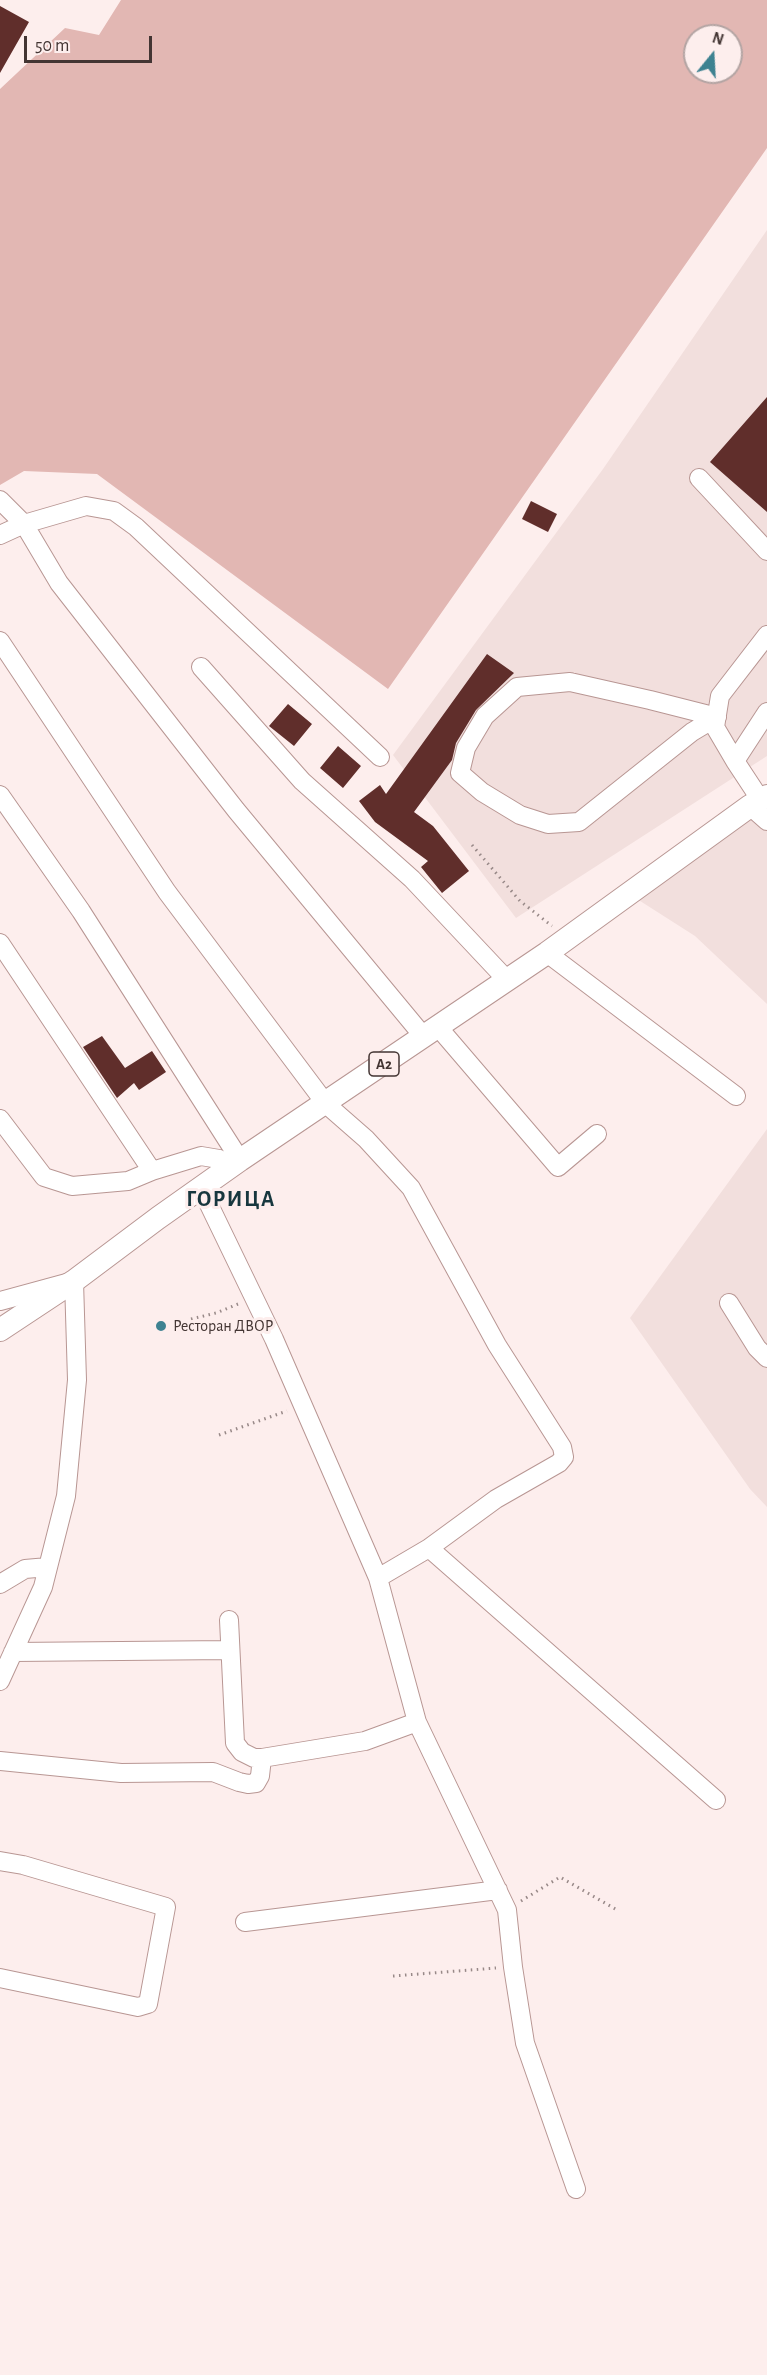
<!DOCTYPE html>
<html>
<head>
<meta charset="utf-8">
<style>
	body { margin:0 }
	#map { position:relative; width:767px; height:2375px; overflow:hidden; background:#fdeeed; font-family:"Alegreya Sans",sans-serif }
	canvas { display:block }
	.north { position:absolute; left:683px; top:24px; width:60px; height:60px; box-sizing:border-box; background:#fdeeed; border:2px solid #b3a4a3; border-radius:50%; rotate:18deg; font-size:16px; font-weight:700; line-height:24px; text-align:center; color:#433533 }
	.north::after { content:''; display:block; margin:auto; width:21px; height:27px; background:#3e8291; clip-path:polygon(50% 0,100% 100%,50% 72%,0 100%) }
	.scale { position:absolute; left:24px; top:36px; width:128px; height:27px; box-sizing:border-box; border:3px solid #433533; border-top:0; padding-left:8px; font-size:18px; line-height:21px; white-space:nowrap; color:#433533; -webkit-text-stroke:4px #fdeeed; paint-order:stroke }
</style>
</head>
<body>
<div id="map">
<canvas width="767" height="2375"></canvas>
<div class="north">N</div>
<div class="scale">50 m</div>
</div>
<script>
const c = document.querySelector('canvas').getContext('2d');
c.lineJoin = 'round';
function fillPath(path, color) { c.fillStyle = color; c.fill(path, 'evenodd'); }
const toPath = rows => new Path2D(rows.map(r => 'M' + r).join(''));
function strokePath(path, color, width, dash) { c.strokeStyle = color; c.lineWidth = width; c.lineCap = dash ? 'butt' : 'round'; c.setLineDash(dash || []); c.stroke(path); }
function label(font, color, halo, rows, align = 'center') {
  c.font = font + ' "Alegreya Sans",sans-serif'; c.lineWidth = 6; c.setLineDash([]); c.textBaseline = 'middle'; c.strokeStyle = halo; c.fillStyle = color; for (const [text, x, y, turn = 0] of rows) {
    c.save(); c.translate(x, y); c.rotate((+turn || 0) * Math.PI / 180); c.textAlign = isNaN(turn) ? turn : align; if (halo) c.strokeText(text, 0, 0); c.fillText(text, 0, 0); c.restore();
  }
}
const built = toPath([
	[767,230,767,756,516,918,393,755,603,469],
	[767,805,767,1004,695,936,637,899],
	[767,1129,767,1507,750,1489,630,1318]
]);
const green = toPath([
	[121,0,767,0,767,148,388,689,97,474,24,471,0,485,0,89,65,28,99,35],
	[695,36,731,36,731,72,695,72]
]);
const building = toPath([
	[0,6,29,22,0,73],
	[767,397,767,512,710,462],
	[531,501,557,514,548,532,522,519],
	[487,654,514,673,476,710,456,743,452,760,414,812,433,826,469,871,442,893,421,867,428,861,375,822,359,801,380,785,386,794],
	[288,704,312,724,294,746,269,726],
	[338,746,361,766,343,788,320,768],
	[102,1036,125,1068,152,1051,166,1072,139,1090,134,1083,117,1098,83,1047]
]);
const path = toPath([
	[472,845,520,901,552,926],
	[191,1319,216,1313,238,1304],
	[219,1435,287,1411],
	[521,1901,560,1877,617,1910],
	[393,1976,496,1968]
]);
const minor = toPath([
	[699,478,767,551],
	[0,500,24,524,59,583,236,810,424,1037],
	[0,535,24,524,86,506,114,511,136,527,380,757],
	[0,641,167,892,326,1104,366,1139,411,1188,497,1345,562,1447,564,1457,559,1463,496,1499,429,1548,378,1578],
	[201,667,302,781,412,879,507,980],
	[570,682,650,700,717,717,692,732,579,822,548,824,520,815,482,792,460,773,466,748,485,716,517,687,570,682],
	[735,761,715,727,720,696,767,635],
	[0,795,81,911,240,1160],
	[760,799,735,761,767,712],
	[750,806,767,821],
	[0,943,152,1171,201,1156,219,1159,233,1166],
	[547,953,736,1096],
	[438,1027,558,1167,597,1134],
	[0,1119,44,1177,72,1186,128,1181,152,1171],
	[201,1188,274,1339,378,1578,417,1722,507,1910,513,1967,525,2043,576,2189],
	[0,1301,74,1281,77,1380,66,1496,43,1587,0,1681],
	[729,1303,757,1348,767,1358],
	[429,1548,716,1800],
	[0,1584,25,1569,48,1567],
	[229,1620,235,1743,242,1752,254,1758,262,1758,365,1741,417,1722],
	[13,1652,229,1650],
	[0,1761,121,1773,213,1772,239,1782,248,1784,256,1783,260,1776,262,1758],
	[0,1861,23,1865,166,1907,148,2004,138,2007,0,1978],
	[245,1922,498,1890]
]);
const major = toPath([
	[0,1330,74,1281,158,1218,240,1160,547,953,750,806,767,796]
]);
const markers = [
	[161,1326,6,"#3e8291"]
];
const shields = [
	[384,1064,30]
];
const shieldNames = [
	["A2",384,1064]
];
const poiNames = [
	["Ресторан ДВОР",173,1326]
];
const districtNames = [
	["ГОРИЦА",231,1199]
];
fillPath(built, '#f2dfdd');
fillPath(green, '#e2b7b3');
fillPath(building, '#602e2b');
strokePath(minor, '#b89693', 20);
strokePath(major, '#b89693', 24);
strokePath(path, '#988988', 3, [1.5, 4.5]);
strokePath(minor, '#fff', 18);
strokePath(major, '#fff', 22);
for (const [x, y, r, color] of markers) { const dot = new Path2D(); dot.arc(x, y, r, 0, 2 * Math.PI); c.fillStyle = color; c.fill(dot); strokePath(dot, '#fdeeed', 2); }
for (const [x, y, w] of shields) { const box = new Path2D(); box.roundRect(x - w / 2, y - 12, w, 24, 4.5); c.fillStyle = '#fdeeed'; c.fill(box); strokePath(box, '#433533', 1.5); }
label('bold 15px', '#433533', null, shieldNames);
label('16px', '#433533', '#fdeeed', poiNames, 'left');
c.letterSpacing = '1.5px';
label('bold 22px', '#17373e', '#fdeeed', districtNames);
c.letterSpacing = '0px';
</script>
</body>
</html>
